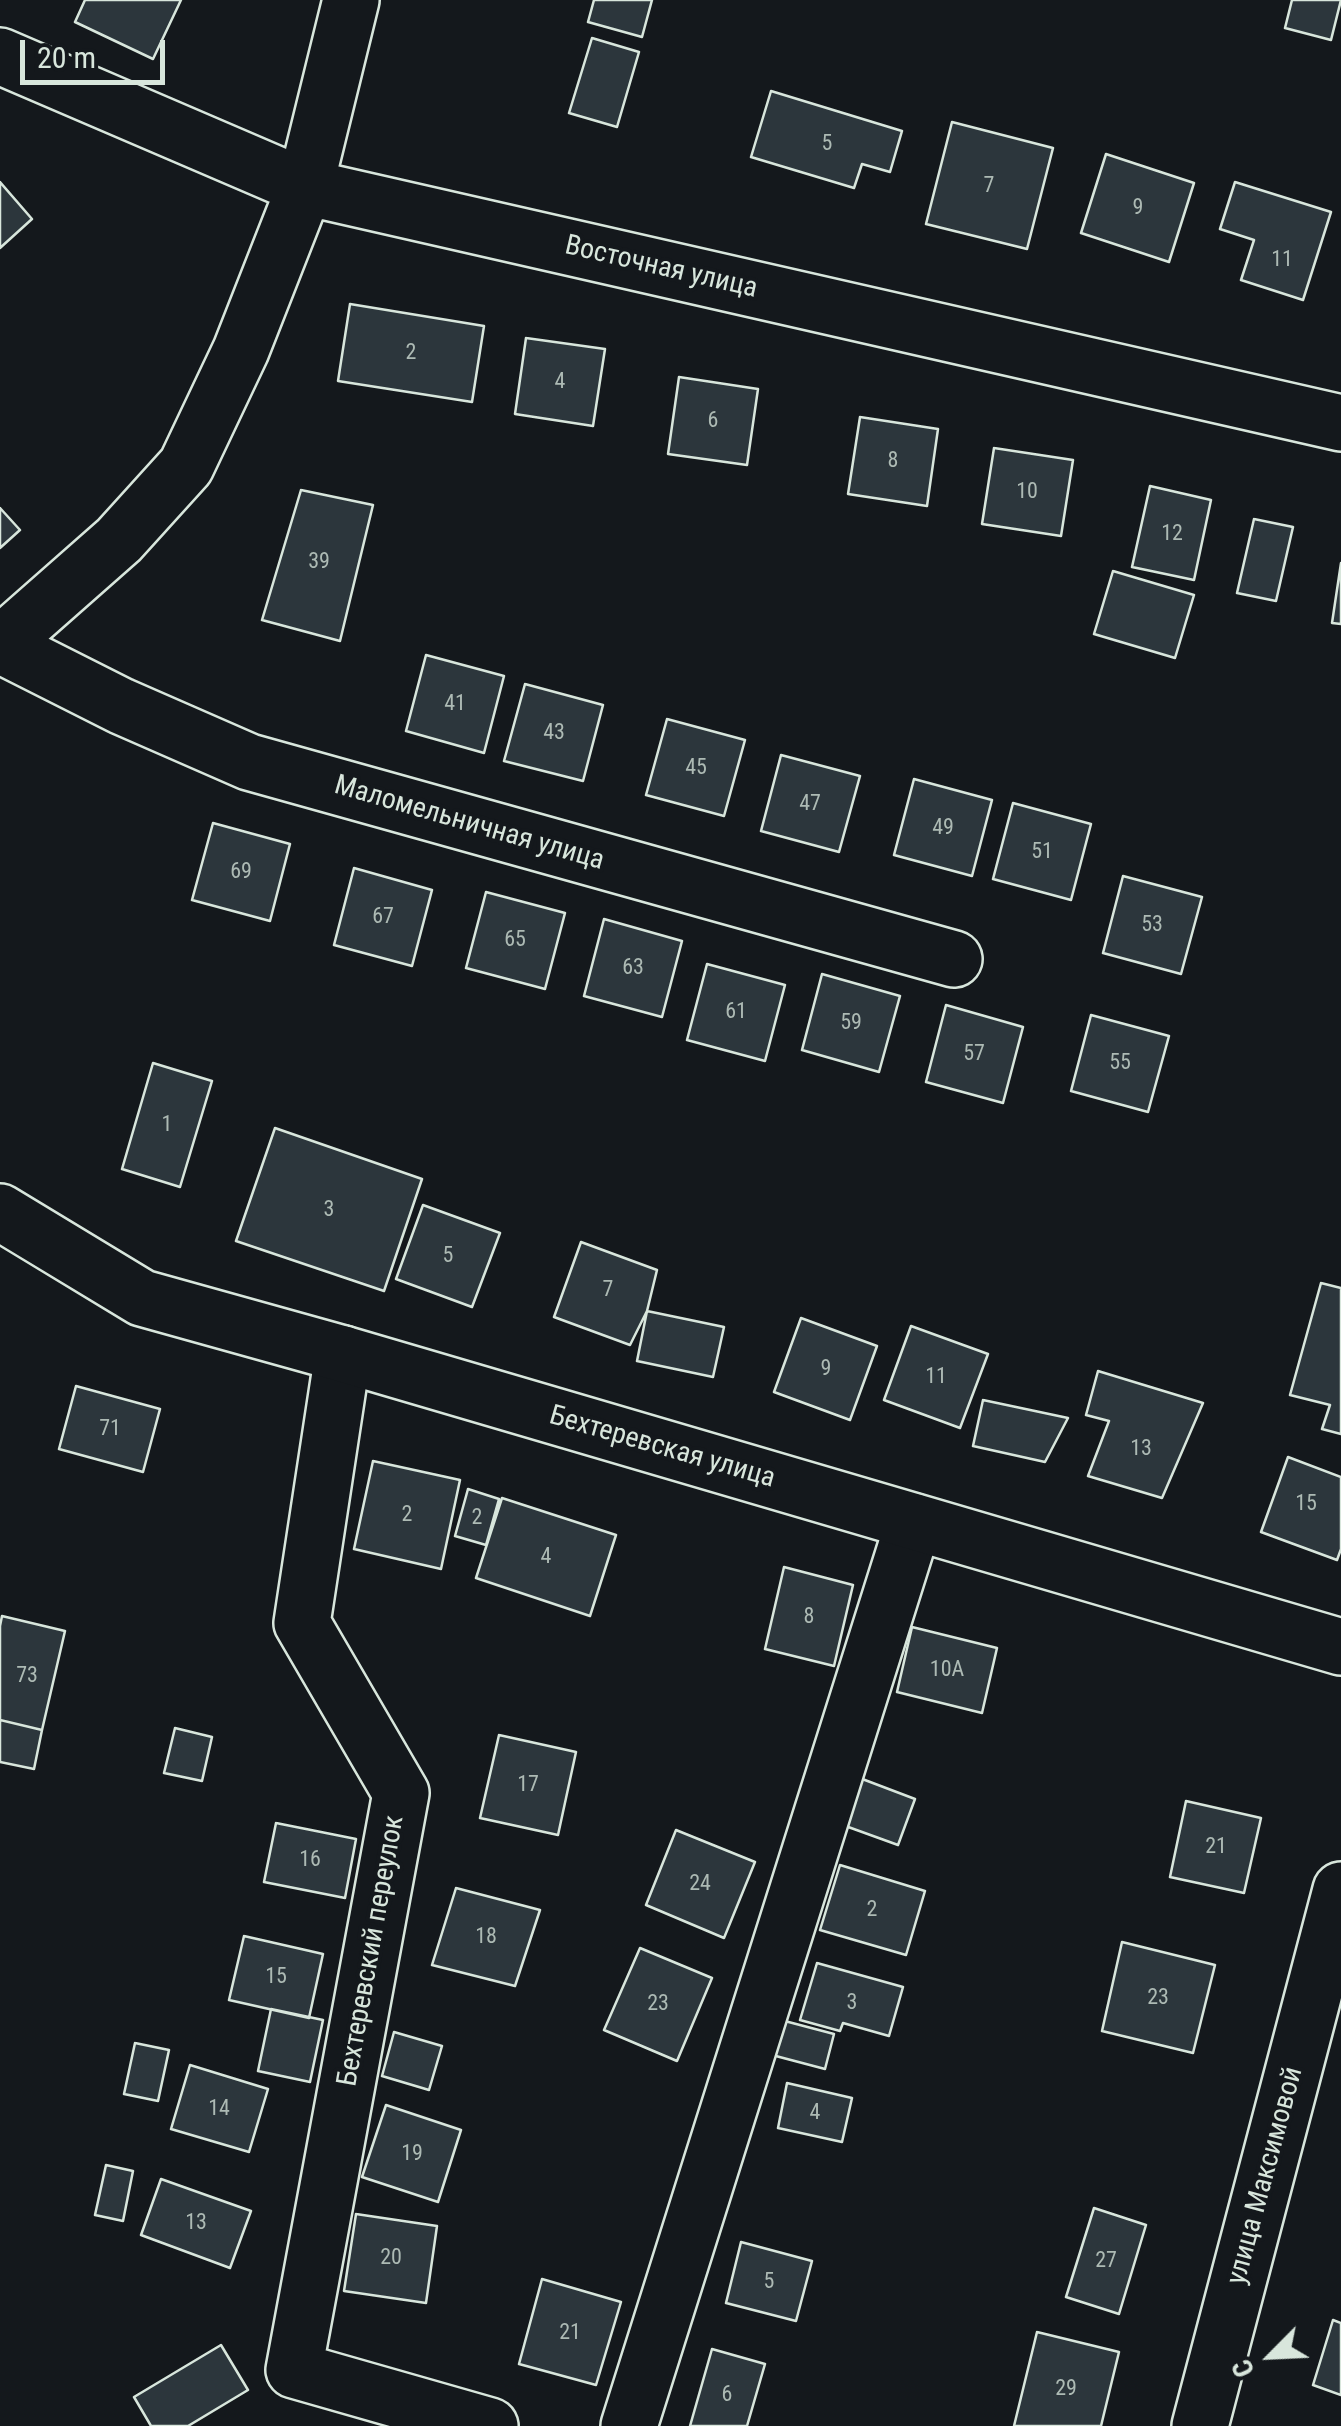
<!DOCTYPE html>
<html>
<head>
<meta charset="utf-8">
<style>
	body { margin:0 }
	#map { position:relative; width:1341px; height:2426px; overflow:hidden; background:#14181c; font-family:"Roboto Condensed",sans-serif }
	canvas { display:block }
	.north { position:absolute; left:1221px; top:2306px; width:100px; height:100px; -webkit-text-stroke:8px #14181c; paint-order:stroke; rotate:246deg; font-size:28px; font-weight:700; line-height:40px; text-align:center; color:#d8e6dc }
	.north::after { content:''; display:block; margin:auto; width:35px; height:45px; background:#d8e6dc; clip-path:polygon(50% 0,100% 100%,50% 72%,0 100%) }
	.scale { position:absolute; left:20px; top:40px; width:145px; height:45px; box-sizing:border-box; border:5px solid #d8e6dc; border-top:0; padding-left:12px; font-size:30px; line-height:35px; white-space:nowrap; color:#d8e6dc; -webkit-text-stroke:8px #14181c; paint-order:stroke }
</style>
</head>
<body>
<div id="map">
<canvas width="1341" height="2426"></canvas>
<div class="north">С</div>
<div class="scale">20 m</div>
</div>
<script>
const c = document.querySelector('canvas').getContext('2d');
c.lineJoin = 'round';
function fillPath(path, color) { c.fillStyle = color; c.fill(path, 'evenodd'); }
const toPath = rows => new Path2D(rows.map(r => 'M' + r).join(''));
function strokePath(path, color, width, dash) { c.strokeStyle = color; c.lineWidth = width; c.lineCap = dash ? 'butt' : 'round'; c.setLineDash(dash || []); c.stroke(path); }
function label(font, color, halo, rows, align = 'center') {
  c.font = font + ' "Roboto Condensed",sans-serif'; c.lineWidth = 8; c.setLineDash([]); c.textBaseline = 'middle'; c.strokeStyle = halo; c.fillStyle = color; for (const [text, x, y, turn = 0] of rows) {
    c.save(); c.translate(x, y); c.rotate((+turn || 0) * Math.PI / 180); c.textAlign = isNaN(turn) ? turn : align; if (halo) c.strokeText(text, 0, 0); c.fillText(text, 0, 0); c.restore();
  }
}
const building = toPath([
	[85,0,181,0,153,59,75,22,85,0],
	[594,0,652,0,642,37,588,22,594,0],
	[1292,0,1341,0,1331,40,1285,28,1292,0],
	[592,38,639,52,617,127,569,113,592,38],
	[771,91,902,131,890,172,862,164,854,188,751,157,771,91],
	[952,122,1053,148,1027,249,926,224,952,122],
	[1106,154,1194,183,1169,262,1081,233,1106,154],
	[0,182,32,219,0,248,0,182],
	[1235,182,1331,212,1303,300,1241,280,1254,240,1220,229,1235,182],
	[350,304,484,326,472,402,338,381,350,304],
	[526,338,605,349,593,426,515,414,526,338],
	[679,377,758,389,747,465,668,454,679,377],
	[860,417,938,429,927,506,848,494,860,417],
	[994,448,1073,460,1061,536,982,524,994,448],
	[1150,486,1211,500,1194,580,1132,567,1150,486],
	[301,490,373,505,340,641,262,620,301,490],
	[0,508,20,530,0,548,0,508],
	[1254,519,1293,527,1276,601,1237,593,1254,519],
	[1341,563,1341,624,1332,623,1341,563],
	[1113,571,1194,595,1175,658,1094,634,1113,571],
	[426,655,504,676,484,753,406,731,426,655],
	[525,684,603,705,583,781,504,761,525,684],
	[667,719,745,740,724,816,646,795,667,719],
	[781,755,860,776,839,852,761,831,781,755],
	[914,779,992,800,972,876,894,855,914,779],
	[1013,803,1091,824,1071,900,993,879,1013,803],
	[213,823,290,844,270,921,192,900,213,823],
	[354,868,432,890,412,966,334,945,354,868],
	[1123,876,1202,897,1181,974,1103,953,1123,876],
	[486,892,565,913,545,989,466,968,486,892],
	[604,919,682,941,662,1017,584,996,604,919],
	[707,964,785,985,765,1061,687,1040,707,964],
	[822,974,900,996,879,1072,802,1050,822,974],
	[946,1005,1023,1027,1003,1103,926,1082,946,1005],
	[1091,1015,1169,1036,1148,1112,1071,1091,1091,1015],
	[153,1063,212,1081,180,1187,122,1169,153,1063],
	[275,1128,422,1179,384,1291,236,1241,275,1128],
	[423,1205,500,1233,472,1307,396,1279,423,1205],
	[581,1242,657,1270,647,1311,630,1345,554,1317,581,1242],
	[1321,1283,1341,1288,1341,1434,1322,1429,1330,1405,1290,1395,1321,1283],
	[647,1311,724,1327,713,1377,637,1361,647,1311],
	[801,1318,877,1346,850,1420,774,1392,801,1318],
	[911,1326,988,1354,960,1428,884,1400,911,1326],
	[1098,1371,1203,1403,1162,1498,1088,1476,1109,1421,1086,1415,1098,1371],
	[76,1386,160,1409,143,1472,59,1449,76,1386],
	[983,1400,1068,1418,1045,1462,973,1446,983,1400],
	[1288,1457,1341,1477,1341,1549,1337,1560,1261,1532,1288,1457],
	[373,1461,460,1480,441,1569,354,1549,373,1461],
	[468,1489,499,1499,486,1545,455,1536,468,1489],
	[502,1498,616,1535,590,1616,476,1578,502,1498],
	[784,1567,853,1585,834,1666,765,1649,784,1567],
	[2,1616,65,1631,42,1730,0,1720,0,1626,2,1616],
	[912,1627,997,1648,982,1713,897,1692,912,1627],
	[0,1720,42,1730,34,1769,0,1762,0,1720],
	[175,1728,212,1737,202,1781,164,1773,175,1728],
	[499,1735,576,1752,558,1835,480,1818,499,1735],
	[857,1777,915,1799,898,1845,840,1824,857,1777],
	[1186,1801,1261,1818,1244,1893,1170,1877,1186,1801],
	[276,1823,356,1839,345,1898,264,1882,276,1823],
	[676,1830,755,1862,724,1938,646,1905,676,1830],
	[840,1865,925,1891,906,1955,820,1930,840,1865],
	[456,1888,540,1910,515,1986,432,1965,456,1888],
	[244,1936,323,1954,309,2018,229,2000,244,1936],
	[1122,1942,1215,1965,1193,2053,1102,2031,1122,1942],
	[640,1948,712,1978,677,2061,604,2030,640,1948],
	[817,1963,903,1987,889,2036,843,2023,840,2031,800,2020,817,1963],
	[271,2009,323,2020,310,2082,258,2071,271,2009],
	[781,2020,834,2034,825,2069,772,2055,781,2020],
	[394,2032,442,2046,429,2090,382,2076,394,2032],
	[135,2043,169,2050,158,2101,124,2094,135,2043],
	[190,2065,268,2089,249,2152,171,2129,190,2065],
	[787,2083,852,2098,842,2142,778,2128,787,2083],
	[386,2105,461,2130,438,2202,362,2177,386,2105],
	[106,2165,133,2171,123,2221,95,2215,106,2165],
	[161,2179,251,2211,230,2268,141,2235,161,2179],
	[1094,2208,1146,2225,1119,2314,1066,2297,1094,2208],
	[356,2214,437,2226,426,2303,344,2291,356,2214],
	[741,2242,812,2261,796,2321,726,2303,741,2242],
	[542,2279,621,2302,596,2385,519,2364,542,2279],
	[1333,2320,1341,2323,1341,2395,1313,2385,1333,2320],
	[1037,2332,1119,2352,1101,2426,1014,2426,1037,2332],
	[221,2345,248,2390,188,2426,151,2426,134,2397,221,2345],
	[712,2349,765,2364,747,2426,690,2426,712,2349]
]);
const minor = toPath([
	[0,56,305,187,1341,423],
	[0,645,121,706,249,762,954,959],
	[0,645,119,540,186,466,241,350,305,187,351,0],
	[343,1354,302,1623,401,1793,294,2370,490,2426],
	[629,2426,914,1522],
	[1200,2426,1341,1890]
]);
const major = toPath([
	[0,1212,142,1298,343,1354,1341,1647]
]);
const numberNames = [
	["5",827,144],
	["7",989,186],
	["9",1138,208],
	["11",1282,260],
	["2",411,353],
	["4",560,382],
	["6",713,421],
	["8",893,461],
	["10",1027,492],
	["12",1172,534],
	["39",319,562],
	["41",455,704],
	["43",554,733],
	["45",696,768],
	["47",810,804],
	["49",943,828],
	["51",1042,852],
	["69",241,872],
	["67",383,917],
	["53",1152,925],
	["65",515,940],
	["63",633,968],
	["61",736,1012],
	["59",851,1023],
	["57",974,1054],
	["55",1120,1063],
	["1",167,1125],
	["3",329,1210],
	["5",448,1256],
	["7",608,1290],
	["9",826,1369],
	["11",936,1377],
	["71",110,1429],
	["13",1141,1449],
	["15",1306,1504],
	["2",407,1515],
	["2",477,1518],
	["4",546,1557],
	["8",809,1617],
	["10А",947,1670],
	["73",27,1676],
	["17",528,1785],
	["21",1216,1847],
	["16",310,1860],
	["24",700,1884],
	["2",872,1910],
	["18",486,1937],
	["15",276,1977],
	["23",1158,1998],
	["3",852,2003],
	["23",658,2004],
	["14",219,2109],
	["4",815,2113],
	["19",412,2154],
	["13",196,2223],
	["20",391,2258],
	["27",1106,2261],
	["5",769,2282],
	["21",570,2333],
	["29",1066,2389],
	["6",727,2395]
];
const streetNames = [
	["Восточная улица",661,268,13],
	["Маломельничная улица",469,824,16],
	["Бехтеревская улица",662,1448,16],
	["Бехтеревский переулок",372,1951,-80],
	["улица Максимовой",1266,2176,-75]
];
fillPath(building, '#2c363c');
strokePath(building, '#d8e6dc', 2.5);
strokePath(minor, '#d8e6dc', 60);
strokePath(major, '#d8e6dc', 60);
strokePath(minor, '#14181c', 55);
strokePath(major, '#14181c', 55);
label('22px', '#adbab4', null, numberNames);
label('28px', '#d8e6dc', '#14181c', streetNames);
</script>
</body>
</html>
